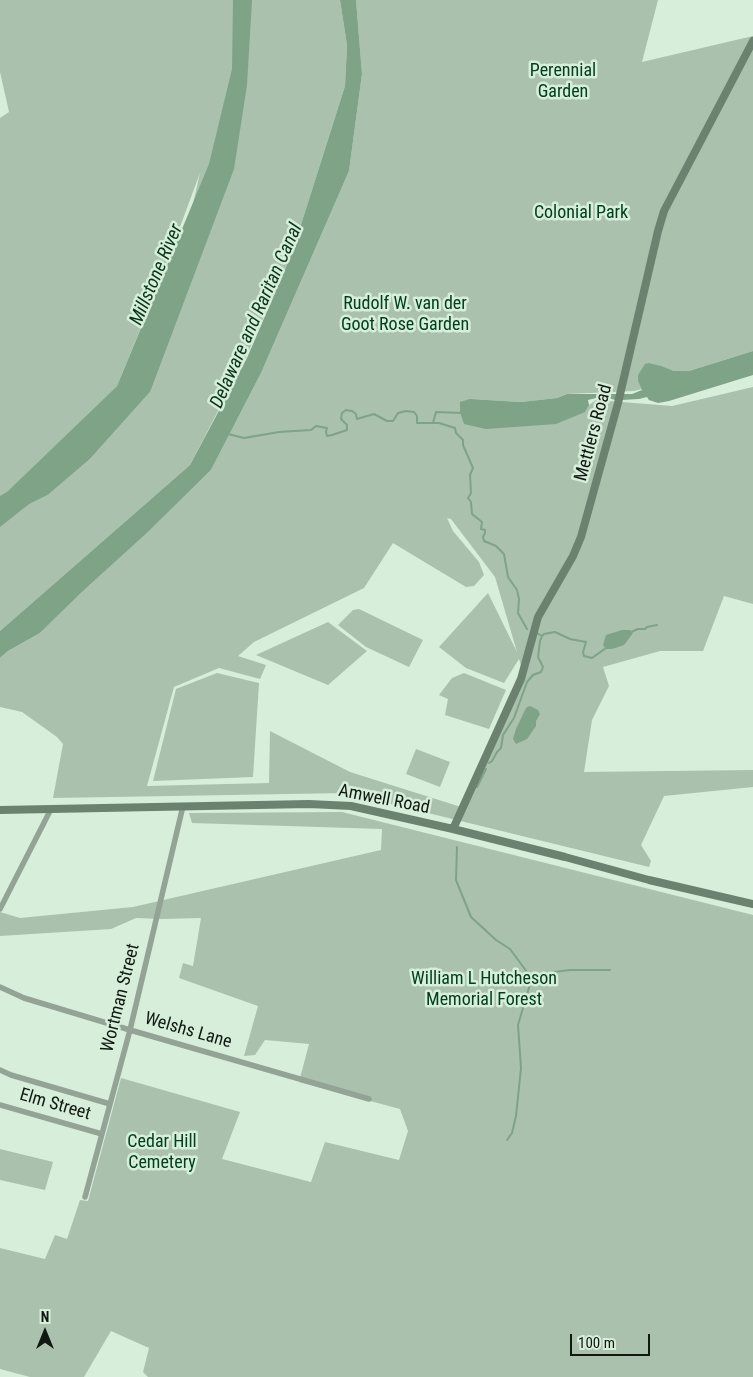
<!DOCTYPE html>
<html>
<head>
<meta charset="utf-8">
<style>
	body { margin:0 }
	#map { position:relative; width:753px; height:1377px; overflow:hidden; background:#d7eedb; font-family:"Roboto Condensed",sans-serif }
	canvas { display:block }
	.north { position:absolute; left:20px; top:1307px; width:50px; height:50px; -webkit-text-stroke:4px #d7eedb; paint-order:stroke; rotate:0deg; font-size:14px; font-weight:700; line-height:20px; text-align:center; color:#101812 }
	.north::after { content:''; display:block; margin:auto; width:18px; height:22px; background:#101812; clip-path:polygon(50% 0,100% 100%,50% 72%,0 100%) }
	.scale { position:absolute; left:570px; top:1334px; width:80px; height:22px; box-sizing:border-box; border:2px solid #101812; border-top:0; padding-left:6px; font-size:15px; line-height:18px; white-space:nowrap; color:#101812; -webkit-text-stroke:4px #d7eedb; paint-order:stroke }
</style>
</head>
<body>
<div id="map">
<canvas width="753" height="1377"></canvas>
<div class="north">N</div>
<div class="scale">100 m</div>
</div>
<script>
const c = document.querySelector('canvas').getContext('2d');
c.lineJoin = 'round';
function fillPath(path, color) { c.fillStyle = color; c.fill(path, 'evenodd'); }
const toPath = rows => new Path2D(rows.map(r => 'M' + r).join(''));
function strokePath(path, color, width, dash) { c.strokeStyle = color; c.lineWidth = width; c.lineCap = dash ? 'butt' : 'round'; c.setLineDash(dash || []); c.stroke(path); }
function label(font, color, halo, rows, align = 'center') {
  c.font = font + ' "Roboto Condensed",sans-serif'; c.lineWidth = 5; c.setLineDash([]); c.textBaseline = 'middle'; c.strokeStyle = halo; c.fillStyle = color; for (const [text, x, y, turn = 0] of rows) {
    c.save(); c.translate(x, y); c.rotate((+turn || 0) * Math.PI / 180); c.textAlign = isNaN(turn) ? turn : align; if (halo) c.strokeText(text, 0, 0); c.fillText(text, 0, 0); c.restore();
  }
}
const green = toPath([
	[0,0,340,0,347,45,345,86,292,253,246,357,190,465,0,631,0,118,9,112,0,72],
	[200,173,150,392,90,459,49,494,18,482,117,386,158,286],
	[356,0,658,0,642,62,753,36,753,351,689,371,674,371,649,363,638,381,642,389,634,391,567,394,557,398,521,402,470,399,584,412,589,405,596,400,672,406,753,387,753,604,724,596,703,651,660,651,603,667,609,686,592,720,584,772,753,770,753,787,664,796,641,845,651,861,649,867,346,793,53,798,63,744,57,737,22,712,0,707,0,658,8,651,40,633,82,592,147,533,211,470,261,373,349,171,362,74],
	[447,518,451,519,495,577,517,652,488,593,439,647,466,668,504,683,519,659,523,672,461,807,350,772,270,731,269,783,147,786,174,687,219,668,260,679,266,665,238,656,254,642,364,588,393,543,466,587,474,586,484,575,479,562,453,531],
	[359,609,423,640,409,667,366,647,338,625,353,610],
	[328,622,367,651,328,685,256,655],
	[217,673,259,683,253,777,153,781,176,689],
	[464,673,506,690,489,729,445,715,448,699,439,695,452,678],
	[416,749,450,762,440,787,406,774],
	[342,812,753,915,753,1377,148,1377,143,1372,149,1348,111,1331,84,1377,30,1377,0,1369,0,1248,45,1259,55,1235,67,1239,80,1200,88,1201,121,1078,240,1112,222,1159,311,1182,325,1142,399,1160,408,1131,400,1109,299,1082,309,1044,265,1040,255,1055,244,1056,258,1006,179,978,183,963,193,966,201,918,162,919,136,918,111,929,0,936,0,912,20,918,133,907,381,850,382,829,192,823,189,813],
	[0,1149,53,1162,45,1190,0,1180]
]);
const water = toPath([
	[233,0,252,0,247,85,234,169,150,392,90,459,49,494,29,504,0,527,0,496,7,492,117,386,209,164,232,69],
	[340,0,356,0,362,74,349,171,261,373,211,470,147,533,82,592,40,633,8,651,0,658,0,631,190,465,247,358,292,253,345,86,347,45],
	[753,351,753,375,669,401,658,403,649,400,647,397,639,399,622,400,615,400,609,398,596,398,588,400,589,405,585,412,556,424,486,429,464,424,460,412,460,402,470,399,521,402,557,398,567,394,632,394,642,390,638,381,638,375,645,364,649,363,661,366,674,371,689,371],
	[622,630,630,630,633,633,624,645,612,649,606,649,603,645,606,635],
	[530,706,538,710,540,714,536,721,536,726,527,739,516,744,513,739,516,729,525,710,527,707]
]);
const stream = toPath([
	[433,423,436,412,462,413],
	[228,434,244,438,279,432,311,430,316,426,327,428,326,432,327,436,332,435,347,430,347,425,341,419,342,413,346,410,352,411,356,414,357,419,374,414,387,421,393,421,398,413,406,411,414,412,417,416,417,423,439,423,455,428,456,433,463,440,463,445,473,468,470,475,471,493,468,498,471,502,472,514,482,522,481,529,485,530,485,533,483,537,484,541,496,546,504,554,508,577,517,590,519,599,518,613,527,629],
	[631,632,638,629,645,629,647,627,657,625],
	[543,635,544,634,555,632,570,639,586,642,583,652,584,656,592,658,606,648],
	[489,763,492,761,497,752,501,748,503,735,514,718,527,682,533,675,541,672,543,667,538,657,540,641,542,636,537,633],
	[477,787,486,769],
	[457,847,456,880,471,917,496,940,510,949,530,976,530,984,518,1025,521,1068,516,1116,512,1133,507,1140],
	[531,978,539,974,570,970,610,970]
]);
const street = toPath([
	[0,909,51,809],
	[0,987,24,998,130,1030,369,1099],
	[0,1070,11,1075,110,1104],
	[0,1105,102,1134],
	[85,1197,130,1030,183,806]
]);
const secondary = toPath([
	[0,810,309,804,351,806,453,829,565,857,649,880,753,904],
	[453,829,521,679,538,617,573,556,581,537,618,403,658,231,664,211,753,41]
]);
const parkNames = [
	["Perennial",563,71],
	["Garden",563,92],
	["Colonial Park",581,213],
	["Rudolf W. van der",405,304],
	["Goot Rose Garden",405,325],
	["William L Hutcheson",484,979],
	["Memorial Forest",484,1000],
	["Cedar Hill",162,1142],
	["Cemetery",162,1163]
];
const streetNames = [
	["Mettlers Road",594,433,-75],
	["Amwell Road",384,800,11],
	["Wortman Street",121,998,-76],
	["Welshs Lane",188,1031,16],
	["Elm Street",55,1105,16]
];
const waterNames = [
	["Millstone River",157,275,-67],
	["Delaware and Raritan Canal",257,316,-66]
];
fillPath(green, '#a9c1ad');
fillPath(water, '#7fa387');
strokePath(stream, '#7fa387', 2);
strokePath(street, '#93a396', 5.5);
strokePath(secondary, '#6b8270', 8);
label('18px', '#00401b', '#d7eedb', parkNames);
label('18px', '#101812', '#d7eedb', streetNames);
label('italic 19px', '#093619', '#d7eedb', waterNames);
</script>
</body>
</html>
